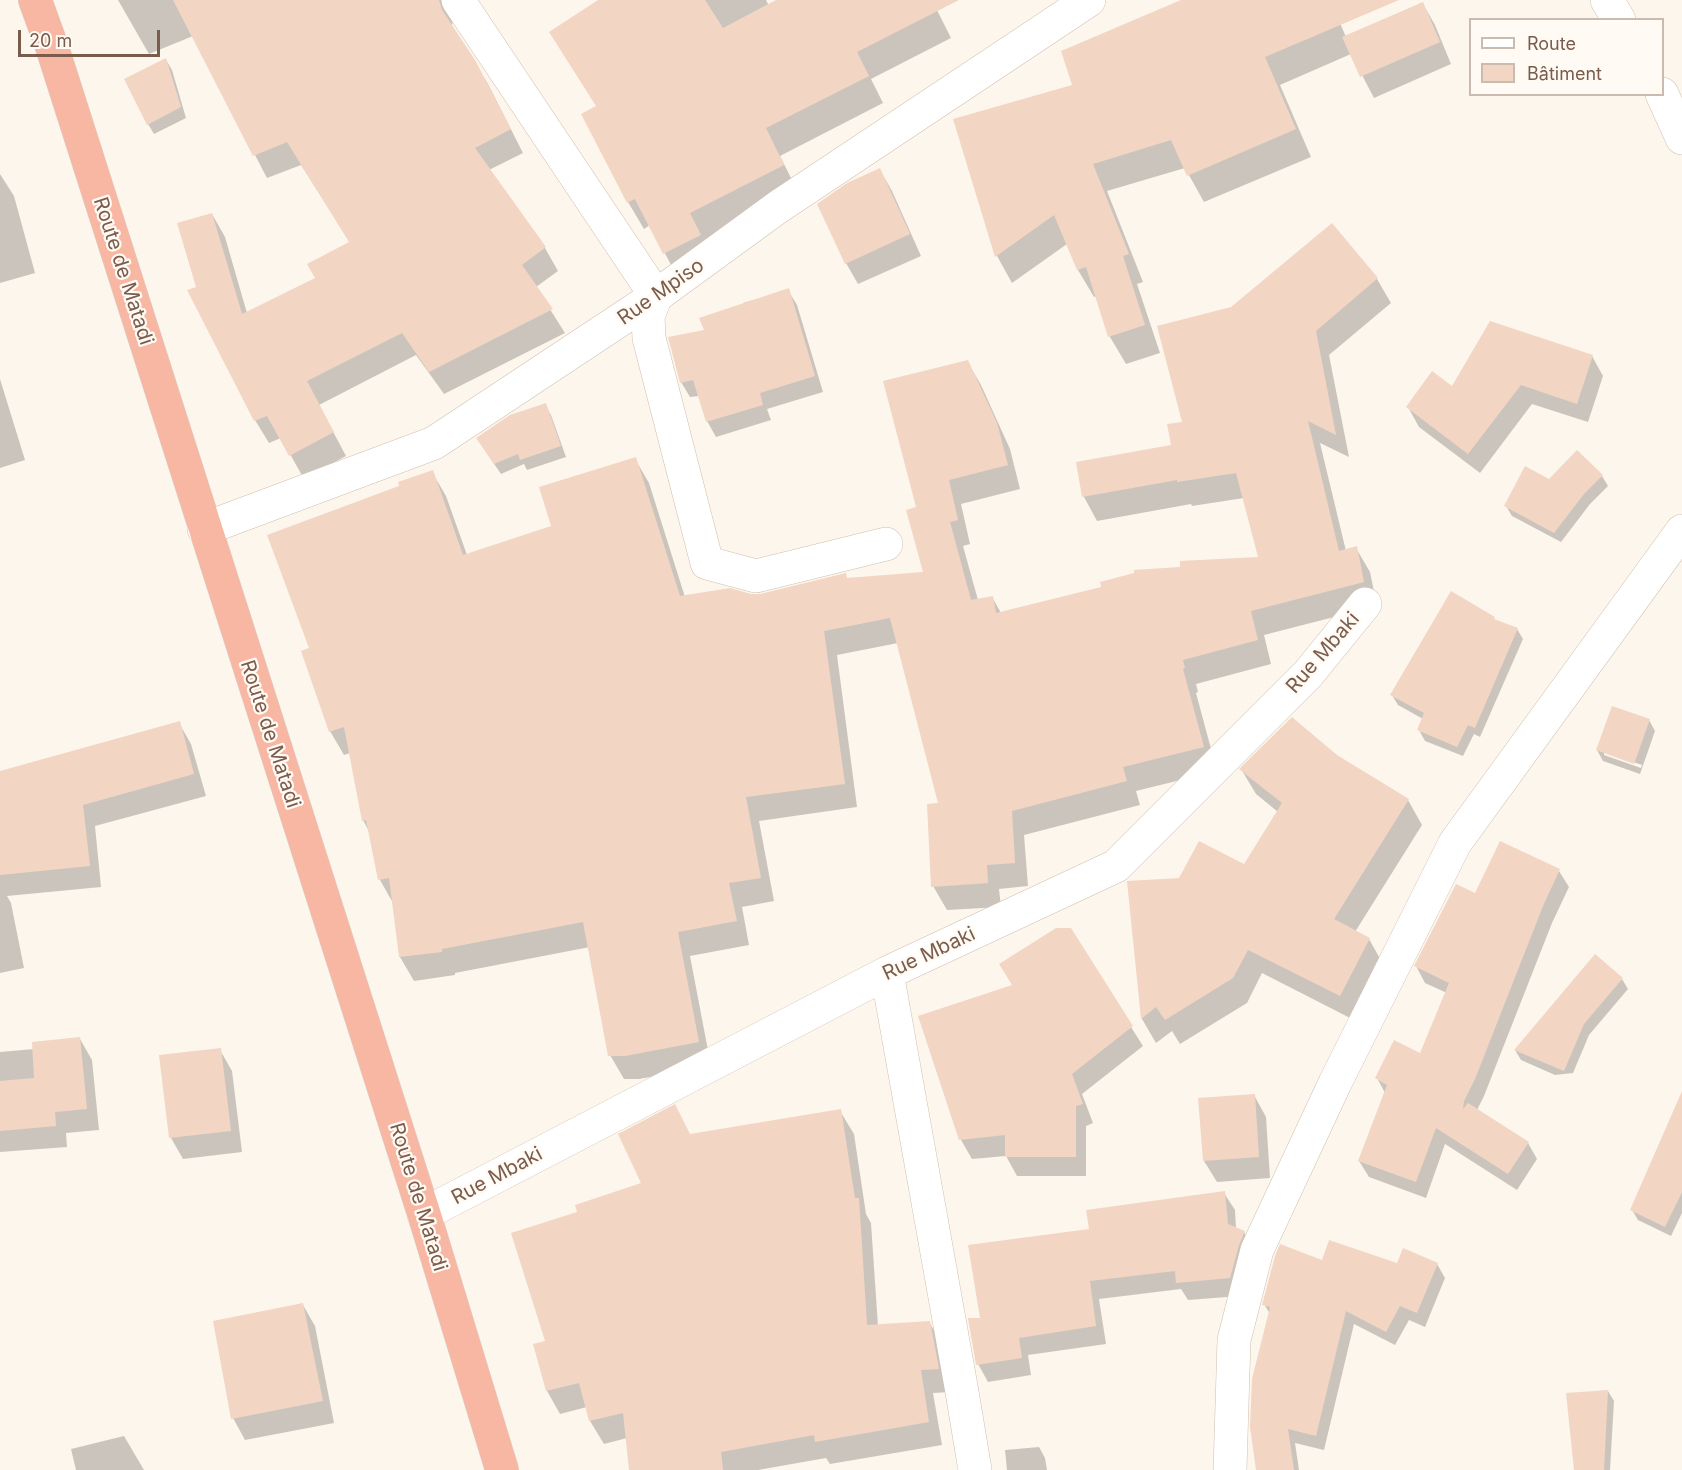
<!DOCTYPE html>
<html>
<head>
<meta charset="utf-8">
<style>
	body { margin:0 }
	#map { position:relative; width:1682px; height:1470px; overflow:hidden; background:#fdf6ec; font-family:Inter,sans-serif }
	canvas { display:block }
	.legend { position:absolute; left:1469px; top:18px; width:195px; height:78px; box-sizing:border-box; background:#fffaf3; border:2px solid #cabbb1; margin:0; padding:8px 10px; list-style:none; font-size:18px; color:#7a5c4d }
	.legend li { display:flex; align-items:center; gap:12px; height:30px }
	.legend b { width:30px; border:2px solid #cabbb1 }
	.scale { position:absolute; left:18px; top:30px; width:142px; height:27px; box-sizing:border-box; border:3px solid #7a5c4d; border-top:0; padding-left:8px; font-size:18px; line-height:21px; white-space:nowrap; color:#7a5c4d; -webkit-text-stroke:4px #fffaf3; paint-order:stroke }
</style>
</head>
<body>
<div id="map">
<canvas width="1682" height="1470"></canvas>
<ul class="legend">
<li><b style="height:8px;background:#fff"></b>Route</li>
<li><b style="height:16px;background:#f3d5c3"></b>Bâtiment</li>
</ul>
<div class="scale">20 m</div>
</div>
<script>
const c = document.querySelector('canvas').getContext('2d');
c.lineJoin = 'round';
function fillPath(path, color) { c.fillStyle = color; c.fill(path, 'evenodd'); }
const toPath = rows => new Path2D(rows.map(r => 'M' + r).join(''));
function strokePath(path, color, width, dash) { c.strokeStyle = color; c.lineWidth = width; c.lineCap = dash ? 'butt' : 'round'; c.setLineDash(dash || []); c.stroke(path); }
function label(font, color, halo, rows, align = 'center') {
  c.font = font + ' Inter,sans-serif'; c.lineWidth = 4.5; c.setLineDash([]); c.textBaseline = 'middle'; c.strokeStyle = halo; c.fillStyle = color; for (const [text, x, y, turn = 0] of rows) {
    c.save(); c.translate(x, y); c.rotate((+turn || 0) * Math.PI / 180); c.textAlign = isNaN(turn) ? turn : align; if (halo) c.strokeText(text, 0, 0); c.fillText(text, 0, 0); c.restore();
  }
}
const shadow = toPath([
	[118,0,467,0,453,17,452,26,488,84,523,153,489,170,545,248,558,271,536,287,565,333,444,394,416,355,319,405,346,456,304,479,281,438,269,443,255,420,198,289,212,214,225,237,247,313,317,279,351,243,301,165,267,178,193,36,149,54],
	[601,0,766,0,769,6,780,0,932,0,951,38,871,79,883,103,780,156,798,192,704,240,715,262,679,280,650,225,644,229,628,202,597,107],
	[1185,0,1330,0,1346,37,1423,4,1435,25,1451,64,1374,98,1351,54,1280,85,1311,157,1204,202,1185,168,1107,191,1143,282,1137,284,1160,353,1126,364,1110,337,1097,296,1094,297,1078,270,1067,244,1012,283,997,256,955,120,1074,86],
	[166,60,172,70,186,118,154,134,148,124],
	[880,170,892,191,921,256,858,284,846,263],
	[0,174,14,196,35,273,0,283],
	[1332,225,1377,279,1391,303,1329,355,1349,457,1320,443,1346,551,1356,548,1370,572,1377,606,1264,635,1271,664,1196,684,1198,692,1196,693,1217,771,1136,791,1140,805,1024,835,1028,886,999,889,1001,907,947,910,933,886,940,804,898,643,837,655,857,807,759,821,774,901,742,907,749,945,690,956,711,1066,639,1079,624,1079,610,1055,590,947,455,973,455,975,414,981,400,957,393,903,380,880,370,833,363,820,350,753,344,755,330,731,311,649,401,486,432,472,446,496,467,555,553,527,635,459,649,483,685,597,760,596,845,575,848,580,925,573,918,508,967,361,981,385,1010,449,1020,489,961,504,970,544,963,546,978,600,992,597,1001,613,1182,568,1260,558,1244,498,1192,506,1191,504,1097,521,1084,497,1077,464,1173,446,1232,309],
	[788,290,797,305,823,392,767,409,771,420,716,437,707,421,699,396,690,397,681,382,706,332,744,305,743,303],
	[1592,356,1603,376,1588,422,1532,404,1480,473,1419,427,1408,407,1453,389],
	[0,379,25,460,0,468],
	[545,405,551,415,566,457,527,470,524,464,501,474,484,449],
	[1577,452,1602,476,1608,486,1590,504,1561,542,1512,516,1506,506,1549,481],
	[1494,618,1495,621,1517,629,1523,639,1480,737,1474,734,1463,756,1425,741,1419,730,1423,719,1398,705,1392,695],
	[1649,720,1655,731,1640,774,1603,761,1597,750],
	[1604,752,1642,765,1641,768,1604,755],
	[179,723,191,744,206,796,95,826,101,887,7,896,11,903,24,968,0,973,0,827],
	[1336,756,1408,800,1422,825,1355,932,1369,939,1383,964,1354,1020,1262,973,1247,1003,1180,1044,1172,1031,1156,1043,1142,1019,1129,883,1180,880,1244,866,1278,812,1256,794,1241,769],
	[1559,871,1569,887,1552,923,1484,1096,1477,1110,1528,1143,1537,1159,1517,1190,1445,1144,1426,1198,1369,1177,1359,1161,1385,1093,1377,1078,1421,1055,1447,993,1425,983,1416,966,1475,895],
	[1622,979,1628,989,1589,1035,1573,1073,1555,1075,1521,1060,1515,1050],
	[1014,986,1131,1027,1143,1046,1082,1094,1093,1123,1086,1126,1086,1176,1017,1176,1006,1156,972,1159,961,1140],
	[80,1039,92,1060,99,1130,66,1133,67,1147,0,1152,0,1052,34,1049],
	[220,1050,232,1071,242,1152,183,1159,171,1138],
	[1254,1095,1266,1117,1270,1178,1217,1182,1204,1161],
	[840,1111,854,1134,866,1214,871,1223,878,1326,929,1322,943,1345,951,1392,933,1393,942,1445,830,1464,826,1458,758,1470,631,1470,627,1438,604,1444,590,1421,587,1407,560,1414,547,1391,547,1342,579,1213,643,1184,691,1135],
	[1682,1111,1682,1213,1671,1236,1638,1220,1632,1210],
	[1224,1193,1235,1210,1236,1229,1244,1232,1254,1250,1240,1296,1188,1300,1181,1289,1099,1299,1106,1344,1028,1355,1031,1375,988,1382,978,1364,982,1319,1090,1230],
	[1323,1262,1437,1264,1445,1278,1425,1327,1409,1320,1395,1345,1354,1324,1324,1450,1295,1443,1299,1470,1258,1470,1270,1314,1264,1304],
	[303,1305,315,1326,334,1423,245,1440,233,1418],
	[1608,1391,1614,1401,1610,1470,1575,1470],
	[124,1436,144,1470,76,1470,71,1449],
	[1039,1447,1045,1458,1047,1470,1007,1470,1005,1450]
]);
const building = toPath([
	[173,0,439,0,442,10,475,60,511,129,475,148,546,247,522,265,553,309,429,372,402,333,307,381,334,432,289,456,267,416,254,421,187,290,196,287,177,223,212,213,242,314,315,278,307,264,349,242,287,142,253,156],
	[598,0,705,0,723,28,776,0,959,0,857,52,869,76,766,128,784,165,690,213,701,235,663,254,635,199,627,203,581,114,596,106,549,32],
	[1181,0,1399,0,1265,57,1296,129,1187,176,1171,140,1093,164,1129,254,1123,256,1145,325,1108,337,1086,267,1077,270,1054,215,995,257,953,119,1072,85,1061,51],
	[1423,2,1440,42,1360,77,1342,37],
	[166,58,181,107,147,125,124,79],
	[880,168,910,234,845,264,817,204,847,183],
	[1332,223,1378,278,1316,331,1336,435,1308,421,1339,551,1357,546,1364,582,1251,611,1258,640,1183,660,1185,668,1183,669,1204,747,1123,767,1127,781,1012,811,1015,863,987,865,988,883,931,887,927,804,938,803,890,618,824,631,845,784,746,797,761,878,729,883,737,921,678,932,699,1042,625,1056,608,1056,583,922,442,949,442,952,399,957,389,878,378,880,366,820,362,821,344,727,329,732,301,651,309,648,267,535,399,486,398,482,433,470,463,555,551,526,539,487,636,457,680,596,730,588,751,594,760,594,846,573,847,578,923,572,906,510,916,507,883,381,968,360,997,423,1008,465,949,480,958,520,950,522,971,600,993,596,996,613,1101,587,1100,582,1134,573,1134,570,1180,567,1180,561,1258,557,1236,473,1177,482,1177,480,1082,497,1076,462,1171,445,1167,424,1182,422,1157,326,1231,307],
	[789,288,815,376,760,393,763,405,706,422,693,380,680,383,668,337,704,330,699,318],
	[1490,321,1593,355,1577,404,1521,385,1468,454,1406,407,1432,371,1452,386],
	[546,403,561,446,520,460,518,454,494,464,476,438,510,415],
	[1577,450,1603,475,1584,494,1554,533,1504,506,1525,466,1549,479],
	[1451,591,1495,617,1494,619,1518,628,1475,728,1468,725,1457,747,1417,730,1424,713,1390,695],
	[1612,706,1650,719,1634,764,1596,750],
	[1292,717,1337,755,1409,799,1334,919,1370,938,1340,996,1248,950,1233,978,1165,1020,1156,1007,1141,1019,1127,881,1179,878,1199,841,1244,864,1282,803,1239,769],
	[180,721,194,774,83,805,90,866,0,875,0,771],
	[1500,841,1560,869,1543,906,1475,1079,1464,1101,1463,1109,1468,1103,1529,1142,1508,1174,1436,1128,1416,1182,1358,1161,1387,1085,1375,1078,1394,1040,1420,1053,1449,983,1414,966,1456,884,1475,893],
	[1056,928,1071,928,1133,1026,1072,1074,1083,1104,1076,1106,1076,1157,1005,1157,1005,1135,959,1140,918,1016,1012,985,999,964],
	[1595,954,1623,978,1584,1024,1564,1071,1514,1050],
	[80,1037,87,1109,55,1112,56,1126,0,1131,0,1081,34,1078,32,1042],
	[221,1048,231,1131,169,1138,159,1055],
	[1682,1091,1682,1192,1665,1227,1630,1210],
	[1255,1094,1259,1157,1203,1161,1198,1098],
	[675,1104,690,1134,841,1109,855,1198,859,1198,867,1325,930,1321,939,1369,921,1370,929,1422,815,1442,814,1435,721,1452,723,1470,629,1470,623,1413,589,1421,579,1383,546,1391,533,1344,545,1341,511,1233,577,1212,575,1205,641,1183,618,1134],
	[1225,1191,1228,1224,1245,1231,1239,1245,1230,1278,1176,1283,1175,1271,1090,1281,1096,1326,1019,1338,1022,1358,976,1365,968,1318,980,1318,968,1245,1089,1229,1086,1210],
	[1329,1240,1397,1263,1403,1248,1438,1263,1417,1313,1400,1306,1386,1332,1346,1311,1316,1436,1288,1429,1294,1470,1256,1470,1250,1427,1252,1379,1270,1307,1262,1305,1275,1256,1280,1244,1322,1260],
	[303,1303,323,1401,231,1419,213,1321],
	[1608,1390,1604,1470,1574,1470,1566,1393]
]);
const minor = toPath([
	[458,0,656,296,648,316,649,338,707,563,756,576,886,544],
	[1607,0,1619,20],
	[1662,94,1682,138],
	[204,529,434,443,656,296,778,207,1089,0],
	[887,973,962,1392,975,1470],
	[424,1214,887,973,1116,866,1308,674,1365,604],
	[1230,1470,1234,1340,1257,1250,1335,1083,1455,843,1682,531]
]);
const highway = toPath([
	[35,0,51,44,424,1214,502,1470]
]);
const streetNames = [
	["Route de Matadi",123,271,72],
	["Rue Mpiso",661,292,-35],
	["Rue Mbaki",1323,653,-49],
	["Route de Matadi",270,734,72],
	["Rue Mbaki",929,954,-25],
	["Rue Mbaki",497,1176,-28],
	["Route de Matadi",418,1197,73]
];
fillPath(shadow, '#0003');
fillPath(building, '#f3d5c3');
strokePath(minor, '#d1beb0', 34);
strokePath(highway, '#dad1cd', 34);
strokePath(minor, '#fff', 33);
strokePath(highway, '#f7b7a3', 33);
label('20px', '#7a5c4d', '#fffaf3', streetNames);
</script>
</body>
</html>
